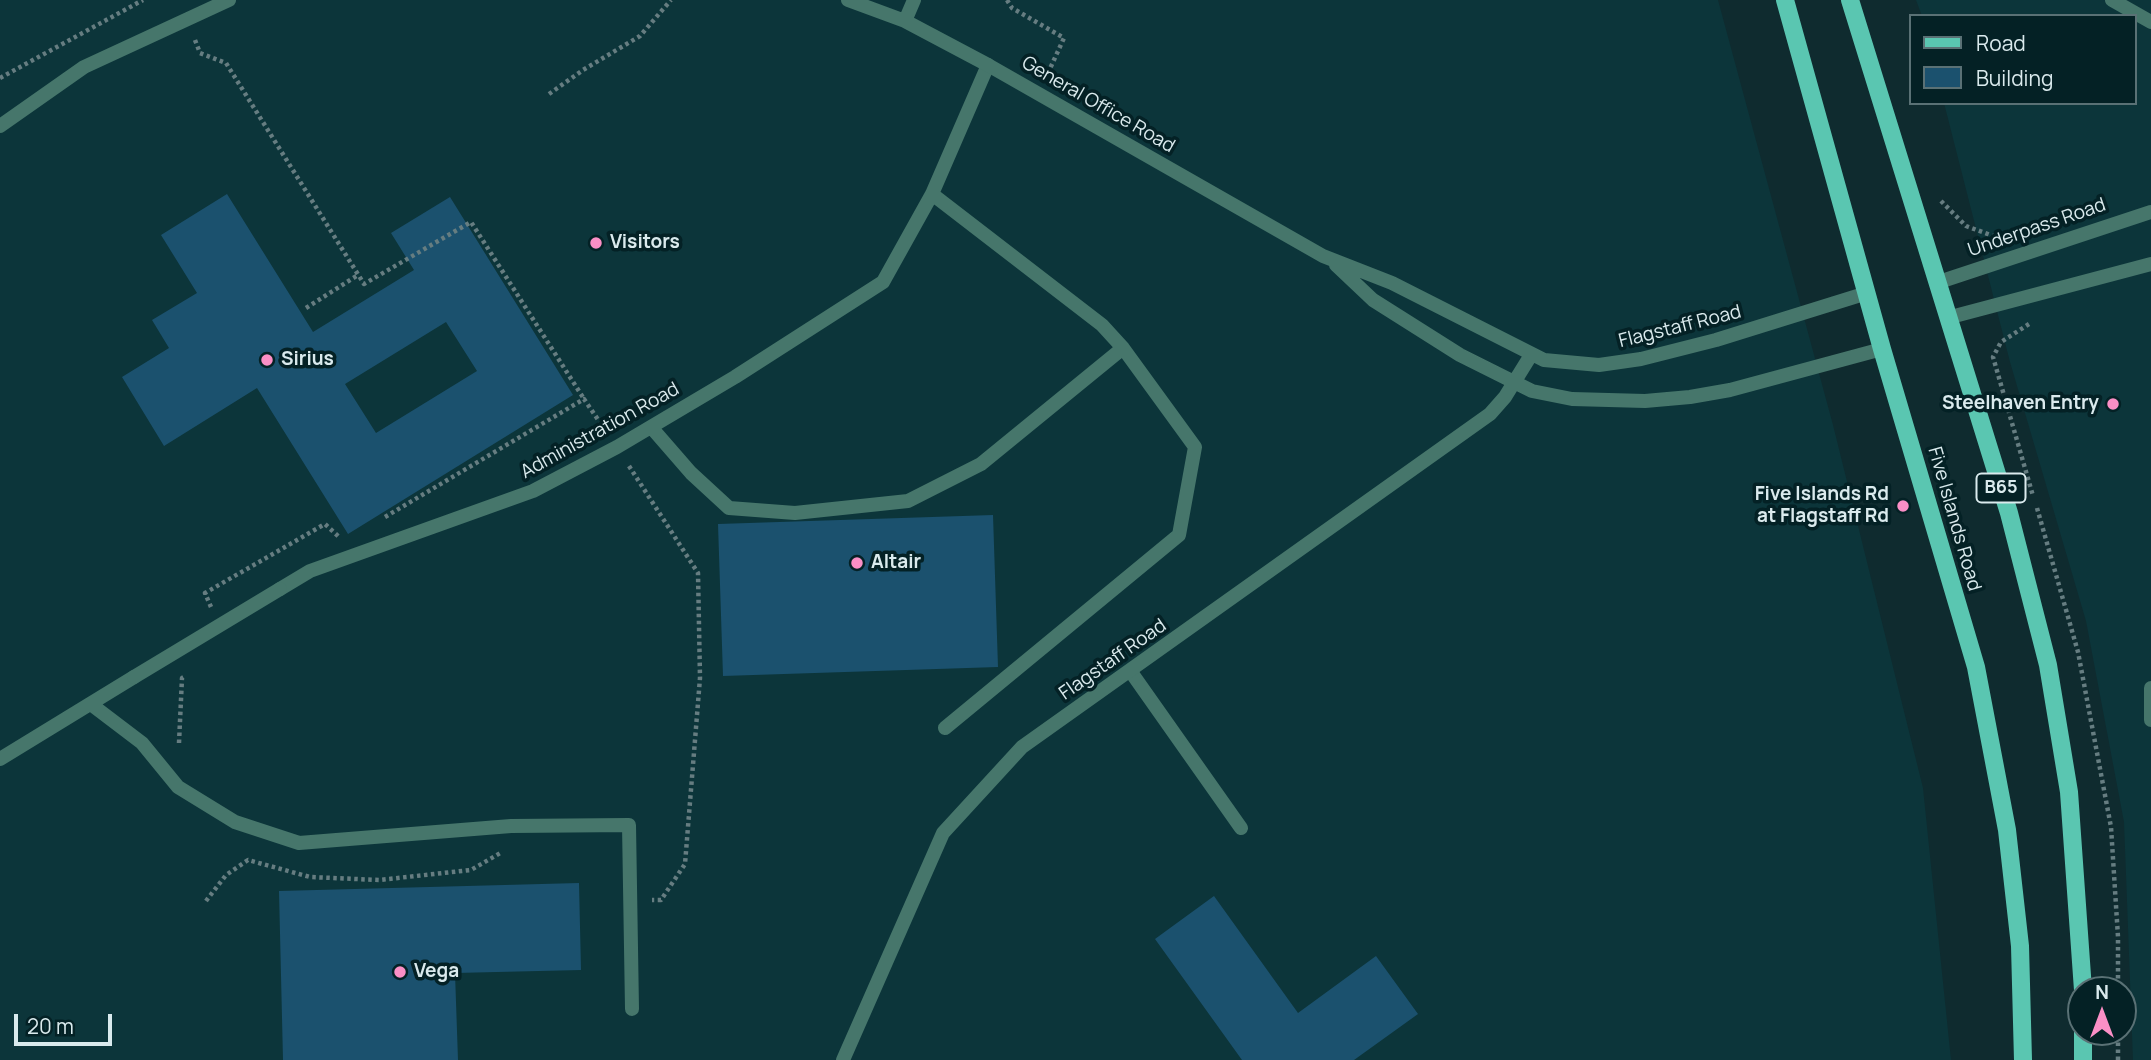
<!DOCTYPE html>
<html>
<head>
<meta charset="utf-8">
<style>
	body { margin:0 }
	#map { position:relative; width:2151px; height:1060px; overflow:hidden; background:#0f2b2f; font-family:Manrope,sans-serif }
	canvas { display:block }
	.legend { position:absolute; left:1909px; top:14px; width:228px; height:91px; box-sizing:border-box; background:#042125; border:2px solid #5a7175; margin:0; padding:9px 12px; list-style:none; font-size:21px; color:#daeaed }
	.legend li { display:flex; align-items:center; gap:14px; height:35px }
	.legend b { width:35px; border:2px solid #5a7175 }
	.north { position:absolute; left:2067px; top:976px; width:70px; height:70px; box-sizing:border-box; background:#042125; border:2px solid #5a7175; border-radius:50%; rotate:0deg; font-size:19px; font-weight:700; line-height:28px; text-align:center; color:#daeaed }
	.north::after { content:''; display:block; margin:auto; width:24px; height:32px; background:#fb8fc6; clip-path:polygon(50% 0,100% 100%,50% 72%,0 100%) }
	.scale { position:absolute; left:14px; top:1014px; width:98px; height:32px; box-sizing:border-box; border:4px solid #daeaed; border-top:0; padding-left:9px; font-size:21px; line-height:24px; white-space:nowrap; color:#daeaed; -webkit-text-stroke:5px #042125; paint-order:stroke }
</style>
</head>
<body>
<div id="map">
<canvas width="2151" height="1060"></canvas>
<ul class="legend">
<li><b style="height:9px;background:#5ac6b1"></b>Road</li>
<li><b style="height:19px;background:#1b516e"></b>Building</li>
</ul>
<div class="north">N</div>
<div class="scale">20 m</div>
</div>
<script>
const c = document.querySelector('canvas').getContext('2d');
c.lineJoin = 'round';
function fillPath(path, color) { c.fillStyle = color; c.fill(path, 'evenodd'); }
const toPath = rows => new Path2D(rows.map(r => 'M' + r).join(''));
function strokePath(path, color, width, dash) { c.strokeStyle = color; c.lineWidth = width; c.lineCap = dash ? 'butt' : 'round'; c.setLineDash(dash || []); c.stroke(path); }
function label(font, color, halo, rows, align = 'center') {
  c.font = font + ' Manrope,sans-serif'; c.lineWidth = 7; c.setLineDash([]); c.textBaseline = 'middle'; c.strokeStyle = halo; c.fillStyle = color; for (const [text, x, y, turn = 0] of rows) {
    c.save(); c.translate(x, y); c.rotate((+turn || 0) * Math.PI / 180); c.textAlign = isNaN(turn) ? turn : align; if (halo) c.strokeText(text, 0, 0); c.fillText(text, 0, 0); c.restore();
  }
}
const built = toPath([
	[0,0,1718,0,1833,425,1923,788,1951,1060,0,1060],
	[1916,0,2151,0,2151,1060,2133,1060,2124,822,2086,621,2010,362,1944,103,2135,103,2135,16,1922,16]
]);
const building = toPath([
	[227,194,313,332,414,270,391,233,450,197,573,395,348,534,257,388,164,446,122,377,169,348,152,320,197,293,161,235],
	[446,322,477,371,376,433,345,384],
	[993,515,998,667,723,676,718,524],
	[579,883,581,970,455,973,458,1060,283,1060,279,891],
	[1214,896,1298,1013,1376,956,1418,1014,1354,1060,1242,1060,1155,939]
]);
const path = toPath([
	[1007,0,1012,8,1064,38,1048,73],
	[195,40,200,53,226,63,364,284,471,222,584,399],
	[0,78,143,0],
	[549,94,583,70,640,36,671,0],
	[1941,201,1966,226,1996,237],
	[306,308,358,275],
	[2029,324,2001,342,1993,357,2033,496],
	[629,466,698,573,700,678,685,864,661,900,652,900],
	[2037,508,2078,652,2111,827,2118,937,2118,990],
	[385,517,584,399,605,430],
	[211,607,205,593,325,524,339,537],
	[179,743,182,678,186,676],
	[206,901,226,875,248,860,310,877,379,880,471,870,502,852],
	[2118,1060,2118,1032]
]);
const lane = toPath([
	[932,194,1102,325,1123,348,1195,447,1179,535,945,728],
	[651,427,691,473,729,508,795,513,908,501,981,464,1123,348],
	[280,589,310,571,533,491,617,447,735,377,883,282,932,194,988,65],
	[1131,672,1241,828],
	[92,705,142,743,178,787,235,822,299,843,511,826,629,825,632,1009],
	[0,759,134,677]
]);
const street = toPath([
	[848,0,905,21,988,65,1323,256,1392,283,1544,360,1599,365,1641,359,1716,340,1867,293],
	[2112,0,2151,22],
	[905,21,914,0],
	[0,126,84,67,229,0],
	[1336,265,1373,300,1460,355,1532,391,1572,399,1645,401,1690,397,1730,390,1882,349],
	[1936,283,2151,212],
	[1947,318,2151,264],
	[134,677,280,589],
	[2151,688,2151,720],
	[843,1060,943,833,1022,747,1490,414,1505,397,1531,355]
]);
const primary = toPath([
	[1785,0,1882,349,1976,667,2007,830,2020,946,2023,1060],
	[1850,0,2009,513,2048,665,2069,792,2083,990],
	[2083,1060,2083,1032]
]);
const markers = [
	[596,243,7,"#fb8fc6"],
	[267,360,7,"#fb8fc6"],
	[2113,404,7,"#fb8fc6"],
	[1903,506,7,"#fb8fc6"],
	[857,563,7,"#fb8fc6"],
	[400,972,7,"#fb8fc6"]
];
const shields = [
	[2001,488,49]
];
const shieldNames = [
	["B65",2001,488]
];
const streetNames = [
	["General Office Road",1098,105,30],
	["Underpass Road",2037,228,-19],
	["Flagstaff Road",1680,327,-14],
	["Administration Road",600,431,-29],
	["Five Islands Road",1954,519,74],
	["Flagstaff Road",1113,660,-35]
];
const poiNames = [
	["Visitors",610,243],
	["Sirius",281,360],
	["Steelhaven Entry",2099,404,"right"],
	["Five Islands Rd",1889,495,"right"],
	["at Flagstaff Rd",1889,517,"right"],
	["Altair",871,563],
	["Vega",414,972]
];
fillPath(built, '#0c353a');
fillPath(building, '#1b516e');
strokePath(path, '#667d81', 4.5, [3.5, 3.5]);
strokePath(lane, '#46766b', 14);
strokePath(street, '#46766b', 14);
strokePath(primary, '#5ac6b1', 18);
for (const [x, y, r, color] of markers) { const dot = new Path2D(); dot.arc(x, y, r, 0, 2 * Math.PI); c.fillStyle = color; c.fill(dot); strokePath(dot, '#042125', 2.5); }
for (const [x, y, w] of shields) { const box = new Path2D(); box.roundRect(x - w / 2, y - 14.5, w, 29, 5); c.fillStyle = '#042125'; c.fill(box); strokePath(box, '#daeaed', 2); }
label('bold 18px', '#daeaed', null, shieldNames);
label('19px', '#daeaed', '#042125', streetNames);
label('bold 19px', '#daeaed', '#042125', poiNames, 'left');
</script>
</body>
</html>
